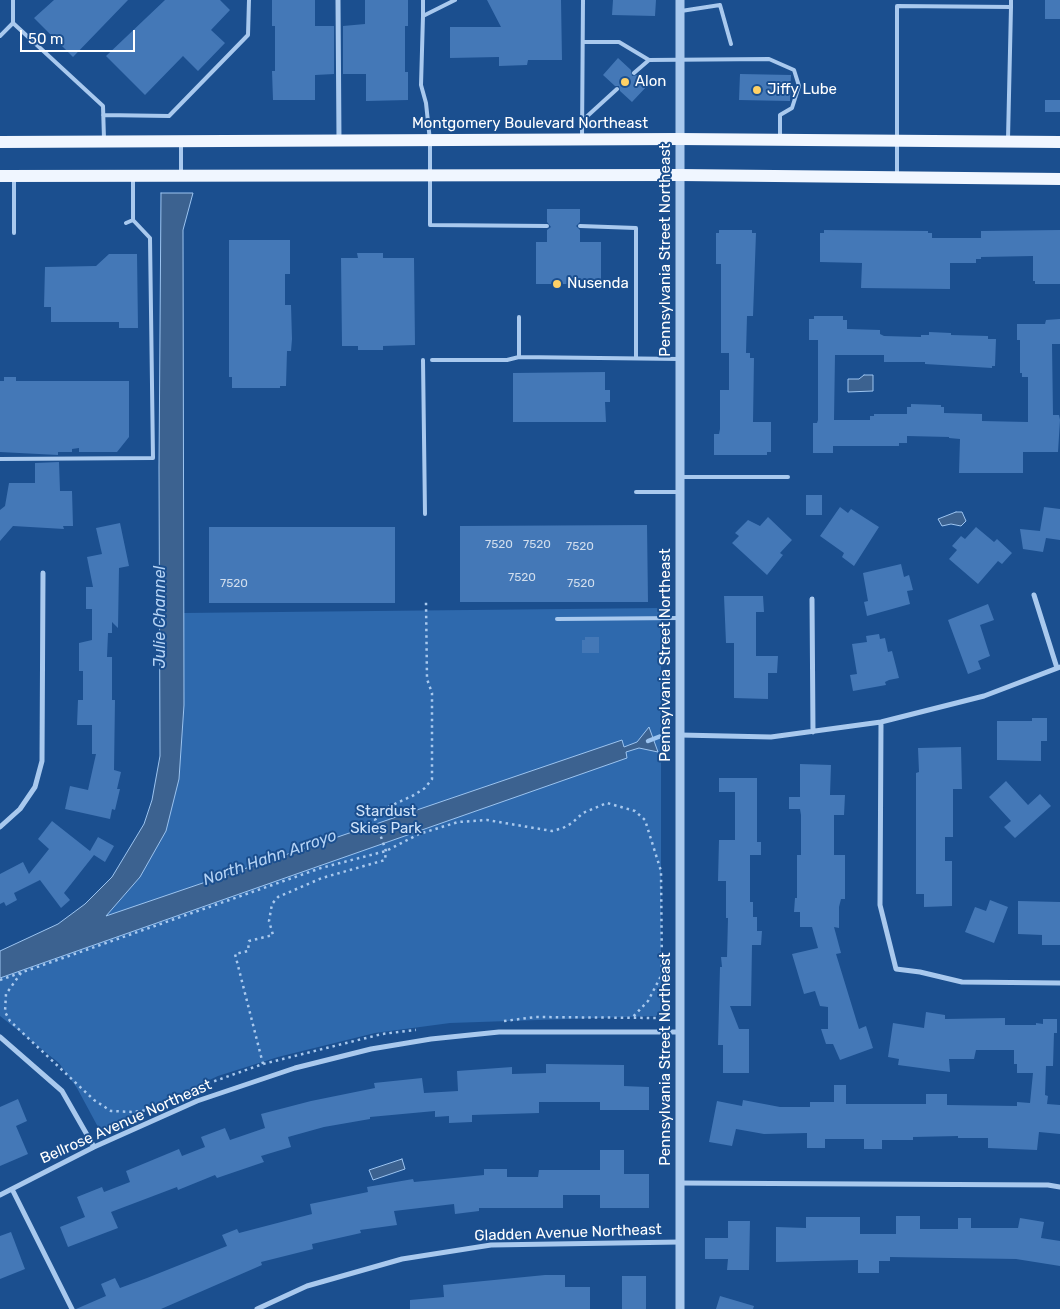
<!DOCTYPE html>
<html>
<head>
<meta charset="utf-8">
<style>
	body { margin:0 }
	#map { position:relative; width:1060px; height:1309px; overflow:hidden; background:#1b4f8f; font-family:Rubik,sans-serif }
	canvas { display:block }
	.scale { position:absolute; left:20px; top:30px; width:115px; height:22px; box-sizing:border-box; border:2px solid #fff; border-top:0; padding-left:6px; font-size:15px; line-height:18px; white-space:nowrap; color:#fff; -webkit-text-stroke:4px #1b4f8f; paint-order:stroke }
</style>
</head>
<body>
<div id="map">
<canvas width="1060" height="1309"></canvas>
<div class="scale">50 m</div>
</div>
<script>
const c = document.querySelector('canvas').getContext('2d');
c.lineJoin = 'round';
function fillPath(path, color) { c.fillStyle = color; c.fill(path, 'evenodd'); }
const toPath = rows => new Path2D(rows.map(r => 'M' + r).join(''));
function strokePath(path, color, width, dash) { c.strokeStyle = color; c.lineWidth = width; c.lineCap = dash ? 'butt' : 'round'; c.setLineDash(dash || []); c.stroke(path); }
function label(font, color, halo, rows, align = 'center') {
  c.font = font + ' Rubik,sans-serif'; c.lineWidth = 4; c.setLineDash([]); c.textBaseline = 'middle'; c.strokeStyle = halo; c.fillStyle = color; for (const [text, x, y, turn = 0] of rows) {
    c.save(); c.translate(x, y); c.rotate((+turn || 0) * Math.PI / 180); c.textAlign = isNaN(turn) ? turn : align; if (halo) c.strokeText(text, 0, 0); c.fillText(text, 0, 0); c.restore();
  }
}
const green = toPath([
	[661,608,661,1011,656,1016,450,1023,375,1033,278,1057,218,1076,104,1129,98,1127,77,1088,59,1063,0,1016,0,978,8,975,166,831,179,779,184,705,183,613]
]);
const water = toPath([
	[161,193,193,193,183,230,184,705,179,779,166,831,140,877,106,916,622,740,624,747,637,742,649,727,658,752,639,748,626,752,627,758,0,978,0,951,58,924,85,904,112,877,144,824,152,800,160,756,159,467,161,193],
	[864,375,873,375,873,391,848,392,848,379,859,379,864,375],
	[956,512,962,512,966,521,961,526,951,524,942,526,938,519,956,512],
	[402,1159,405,1169,373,1180,369,1170,402,1159]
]);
const stream = toPath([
	[648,741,661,736]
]);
const building = toPath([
	[54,0,128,0,73,57,34,18],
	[165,0,220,0,230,10,211,30,225,43,198,71,183,56,145,95,106,56],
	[272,0,315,0,315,26,334,26,334,74,315,75,315,100,273,100,272,71,275,71,275,26,272,26],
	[365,0,408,0,408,26,405,26,405,72,408,72,408,100,366,101,366,74,343,74,343,26,365,24],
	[487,0,561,0,562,60,528,60,527,65,499,66,499,57,450,58,450,27,501,27],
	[613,0,656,0,655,16,612,15],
	[1045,0,1060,0,1060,19,1045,19],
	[618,58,631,70,632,76,637,75,648,85,632,102,620,91,619,86,615,86,603,75],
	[740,74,791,75,790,101,739,100],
	[1045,100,1060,100,1060,112,1045,112],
	[547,209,580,209,580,222,576,226,580,230,580,242,601,242,601,284,536,284,536,242,547,242,547,230,551,227,547,222],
	[719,230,752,230,752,233,756,233,753,316,747,316,746,353,750,353,750,358,754,358,753,422,771,422,771,452,767,452,767,455,714,455,714,434,719,434,720,429,720,390,729,390,729,353,721,353,721,264,716,264,716,233,719,233],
	[824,230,928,231,928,233,932,233,932,238,981,238,981,231,1060,230,1060,284,1035,284,1035,281,1033,281,1033,256,981,257,981,259,976,259,976,263,950,263,950,289,861,288,862,263,820,262,820,233,824,233],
	[229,240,290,240,290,274,285,274,285,305,291,305,292,339,291,351,287,351,286,386,280,386,280,388,232,388,232,377,229,377],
	[357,253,383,253,383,258,414,258,415,345,383,346,383,350,358,350,358,346,342,346,341,258,358,258],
	[109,254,137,254,138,328,119,328,119,322,51,322,51,307,44,307,45,267,96,266],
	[814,316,843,316,843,320,847,320,847,329,880,330,880,334,884,336,921,337,921,335,929,335,929,332,951,333,951,335,988,336,988,339,996,339,995,366,992,366,992,368,925,364,925,362,884,362,884,355,835,355,834,420,870,420,870,416,874,416,874,414,907,414,907,407,911,407,911,404,941,405,941,407,944,407,944,413,982,414,982,421,1028,422,1028,377,1022,377,1022,373,1020,373,1020,340,1017,340,1017,324,1045,324,1046,320,1060,319,1060,344,1052,344,1053,415,1059,415,1060,420,1058,452,1023,452,1023,473,959,473,960,439,949,438,949,437,907,436,907,443,899,443,899,446,833,446,833,453,813,453,813,423,817,423,818,420,818,340,809,340,809,319,814,319],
	[605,372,605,390,610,390,610,402,605,402,606,422,513,422,513,373],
	[4,377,16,377,16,381,129,381,129,437,117,452,79,452,79,448,72,449,72,452,58,452,58,455,0,452,0,381,4,381],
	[59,462,60,491,72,491,73,526,63,526,64,529,13,526,0,541,0,510,5,506,9,483,35,483,35,463],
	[806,495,822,495,822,515,806,515],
	[840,507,848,513,851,509,879,527,854,566,842,557,844,553,820,536],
	[1044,507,1060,509,1060,540,1046,538,1043,552,1023,549,1020,529,1040,531],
	[768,517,792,540,780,553,783,555,767,575,732,543,739,536,735,533,748,520,760,526],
	[120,523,129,566,119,568,118,628,112,622,112,633,108,633,107,657,112,657,112,700,115,700,114,770,121,772,117,789,120,789,115,810,112,809,110,819,65,809,70,786,88,790,96,754,92,754,92,725,77,725,78,700,83,700,83,671,79,671,79,643,92,640,92,609,86,609,86,587,93,587,87,557,102,554,96,528],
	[647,525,648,602,460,602,460,526],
	[209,527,395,527,395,603,209,603],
	[976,527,994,542,997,539,1012,553,1002,564,998,561,978,584,949,559,957,550,952,546,961,536,965,539],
	[901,564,904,577,909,575,913,590,907,591,910,604,867,616,864,602,868,601,863,573],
	[724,596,763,596,764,612,756,612,756,656,778,656,777,673,768,673,768,699,734,698,734,643,726,643],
	[988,604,994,620,980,625,990,656,978,661,981,669,968,674,948,620],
	[879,634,880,639,885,638,888,652,892,651,899,678,889,680,885,682,886,685,853,691,850,675,857,674,852,644,867,642,866,636],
	[585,637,599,637,599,653,582,653,582,640,585,640],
	[1032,718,1047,718,1047,741,1041,741,1041,761,997,760,997,721,1032,721],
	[961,747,962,789,953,789,953,837,945,837,945,861,952,861,952,906,924,907,924,894,916,894,916,773,919,772,918,748],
	[800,764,831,765,830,795,845,795,844,815,834,815,834,855,845,855,845,899,841,899,839,907,839,928,834,927,841,953,836,954,859,1029,866,1026,873,1048,840,1060,833,1044,826,1044,821,1029,828,1029,828,1007,820,1006,815,991,804,994,792,954,818,948,812,927,800,927,800,912,794,912,795,898,797,898,797,855,801,855,801,815,800,809,789,809,789,797,800,797],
	[719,778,757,778,757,842,761,842,761,855,750,855,750,902,753,902,753,917,757,917,757,931,762,931,761,945,752,945,751,1006,730,1006,739,1029,749,1029,749,1073,723,1073,723,1045,718,1045,720,967,722,967,721,957,727,957,728,918,726,918,726,881,718,881,719,840,735,840,735,792,719,792],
	[1006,781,1028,805,1040,794,1051,806,1015,838,1004,827,1011,821,989,797],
	[52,821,90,851,98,837,114,846,105,862,94,855,64,893,70,900,61,908,40,880,14,893,17,900,6,906,4,902,0,904,0,874,23,862,29,874,49,849,38,839],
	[990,900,1008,907,994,943,965,932,975,907,986,911],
	[1018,901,1060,902,1060,945,1042,945,1042,935,1018,934],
	[926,1012,945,1015,945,1019,1005,1018,1005,1025,1036,1025,1036,1023,1043,1024,1043,1019,1057,1019,1057,1033,1054,1033,1053,1066,1046,1066,1045,1095,1048,1096,1047,1104,1060,1105,1060,1134,1039,1132,1037,1150,988,1148,988,1138,958,1138,958,1136,913,1137,913,1140,882,1140,882,1149,864,1149,864,1139,825,1139,825,1148,807,1148,807,1133,764,1134,736,1129,732,1146,709,1142,717,1101,742,1106,743,1100,780,1107,810,1107,810,1102,834,1102,834,1085,846,1085,846,1104,926,1104,926,1094,947,1094,947,1105,1017,1106,1017,1102,1030,1103,1033,1073,1017,1073,1017,1064,1014,1064,1014,1050,976,1050,974,1059,949,1059,950,1072,898,1065,899,1059,888,1057,893,1023,924,1028],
	[546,1064,624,1065,624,1086,649,1087,649,1110,600,1110,600,1102,539,1102,539,1113,472,1115,472,1122,449,1123,449,1116,435,1117,435,1111,370,1117,370,1119,324,1127,288,1137,291,1147,261,1156,264,1162,217,1178,215,1175,178,1190,177,1187,111,1212,118,1228,68,1247,60,1227,85,1217,77,1197,102,1187,104,1192,130,1182,126,1171,179,1149,182,1156,205,1147,201,1137,225,1128,230,1140,265,1128,261,1114,311,1101,375,1088,374,1083,422,1078,424,1093,458,1091,457,1071,512,1067,512,1074,546,1073],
	[18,1099,27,1121,16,1126,28,1154,0,1166,0,1107],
	[600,1150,624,1150,624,1174,649,1174,649,1208,600,1208,600,1195,563,1195,563,1208,479,1208,479,1211,455,1214,454,1204,394,1211,397,1225,360,1230,361,1233,312,1244,313,1249,261,1262,262,1265,161,1309,76,1309,106,1296,101,1284,115,1278,120,1288,147,1278,227,1246,222,1235,237,1229,239,1233,312,1214,310,1204,368,1192,367,1187,413,1179,414,1182,484,1175,484,1169,507,1169,507,1177,538,1177,539,1170,600,1170],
	[896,1216,920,1216,920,1229,958,1229,958,1218,971,1218,971,1228,1018,1228,1020,1218,1044,1222,1041,1238,1060,1241,1060,1266,1016,1259,890,1257,890,1261,879,1261,879,1273,858,1273,858,1260,776,1262,776,1227,806,1228,806,1217,860,1217,860,1234,896,1234],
	[728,1221,750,1221,749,1270,727,1270,728,1259,705,1259,705,1238,728,1238],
	[11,1232,25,1269,0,1279,0,1236],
	[545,1275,565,1275,565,1287,590,1287,590,1309,410,1309,410,1300,444,1297,443,1285],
	[622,1276,646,1276,646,1309,622,1309],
	[720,1296,754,1306,753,1309,716,1309]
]);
const path = toPath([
	[21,973,6,994,5,1012,10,1021,94,1100,111,1111,132,1112,148,1110,195,1088,263,1064,382,1034,416,1030],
	[0,980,321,868,386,851,419,834,458,822,487,820,552,831,563,828,572,823,583,813,607,803,635,811,645,820,661,871,662,974,648,1001,631,1019],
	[504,1021,536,1017,656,1018,664,1013,662,975],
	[263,1064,235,954,248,951,249,941,273,935,269,921,272,904,278,897,322,878,385,860,386,851,375,820,384,809,414,795,425,788,432,779,432,693,427,679,426,602]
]);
const service = toPath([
	[423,0,423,16],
	[455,0,423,16,421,85,426,103,430,141,430,225,547,226],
	[681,11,720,5,731,44],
	[13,23,103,106,104,139],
	[0,36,13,23,13,0],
	[583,42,619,42,649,60],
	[634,73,649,60,769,59,794,70,799,86,792,108,780,115,780,138],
	[103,115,169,116,248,35,249,0],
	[583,120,617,89],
	[582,138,583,0],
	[1008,139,1011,7],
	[181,174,181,144],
	[897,176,897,6,1011,7,1011,0],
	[14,178,14,233],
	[126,223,133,220,133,178],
	[580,226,636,228,636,358],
	[519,357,519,317],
	[423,360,425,514],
	[432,360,507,360,519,357,680,359],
	[0,459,153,458,150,238,133,220],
	[679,477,788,477],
	[636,492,679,492],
	[557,619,680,618]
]);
const minor = toPath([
	[338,0,339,139],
	[1034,595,1057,668],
	[812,599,813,732],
	[881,722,880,905,896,969,920,972,962,982,1060,983],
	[680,735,771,737,881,722,984,696,1060,667],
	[0,827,20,809,35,787,42,761,43,573],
	[0,1037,62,1091,94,1147],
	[680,1183,1048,1185,1060,1187],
	[12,1189,72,1309],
	[0,1195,94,1147,197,1101,295,1068,371,1049,431,1039,499,1032,680,1032],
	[257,1309,307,1286,402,1259,491,1245,680,1242]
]);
const tertiary = toPath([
	[680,1309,680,0]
]);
const primary = toPath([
	[0,142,679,139,1060,142],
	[0,176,680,175,1060,179]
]);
const markers = [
	[625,82,5,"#ffd166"],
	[757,90,5,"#ffd166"],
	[557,284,5,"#ffd166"]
];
const numberNames = [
	["7520",499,545],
	["7520",537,545],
	["7520",580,547],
	["7520",522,578],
	["7520",234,584],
	["7520",581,584]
];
const poiNames = [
	["Alon",635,82],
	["Jiffy Lube",767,90],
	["Nusenda",567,284]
];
const streetNames = [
	["Montgomery Boulevard Northeast",530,124],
	["Pennsylvania Street Northeast",666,250,-90],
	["Pennsylvania Street Northeast",666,655,-90],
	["Pennsylvania Street Northeast",666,1059,-90],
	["Bellrose Avenue Northeast",126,1122,-24],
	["Gladden Avenue Northeast",568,1233,-2]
];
const parkNames = [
	["Stardust",386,812],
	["Skies Park",386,829]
];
const waterNames = [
	["Julie Channel",160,617,-90],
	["North Hahn Arroyo",270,858,-19]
];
fillPath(green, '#2e69ad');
fillPath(water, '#3c6290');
strokePath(water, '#9cc4f0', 1);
strokePath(stream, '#9cc4f0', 4.5);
fillPath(building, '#4478b7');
strokePath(path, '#a9c9ee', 2.5, [2.5, 4]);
strokePath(service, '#a9c9ee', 4);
strokePath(minor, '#a9c9ee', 5);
strokePath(tertiary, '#a9c9ee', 9);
strokePath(primary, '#f0f6ff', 12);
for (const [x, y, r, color] of markers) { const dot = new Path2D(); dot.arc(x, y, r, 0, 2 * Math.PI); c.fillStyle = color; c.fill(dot); strokePath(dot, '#1b4f8f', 2); }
label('12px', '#d0dded', null, numberNames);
label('15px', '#fff', '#1b4f8f', poiNames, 'left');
label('15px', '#fff', '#1b4f8f', streetNames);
label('15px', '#cfe3fa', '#1b4f8f', parkNames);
label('italic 16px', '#b5d3f5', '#1b4f8f', waterNames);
</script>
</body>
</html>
